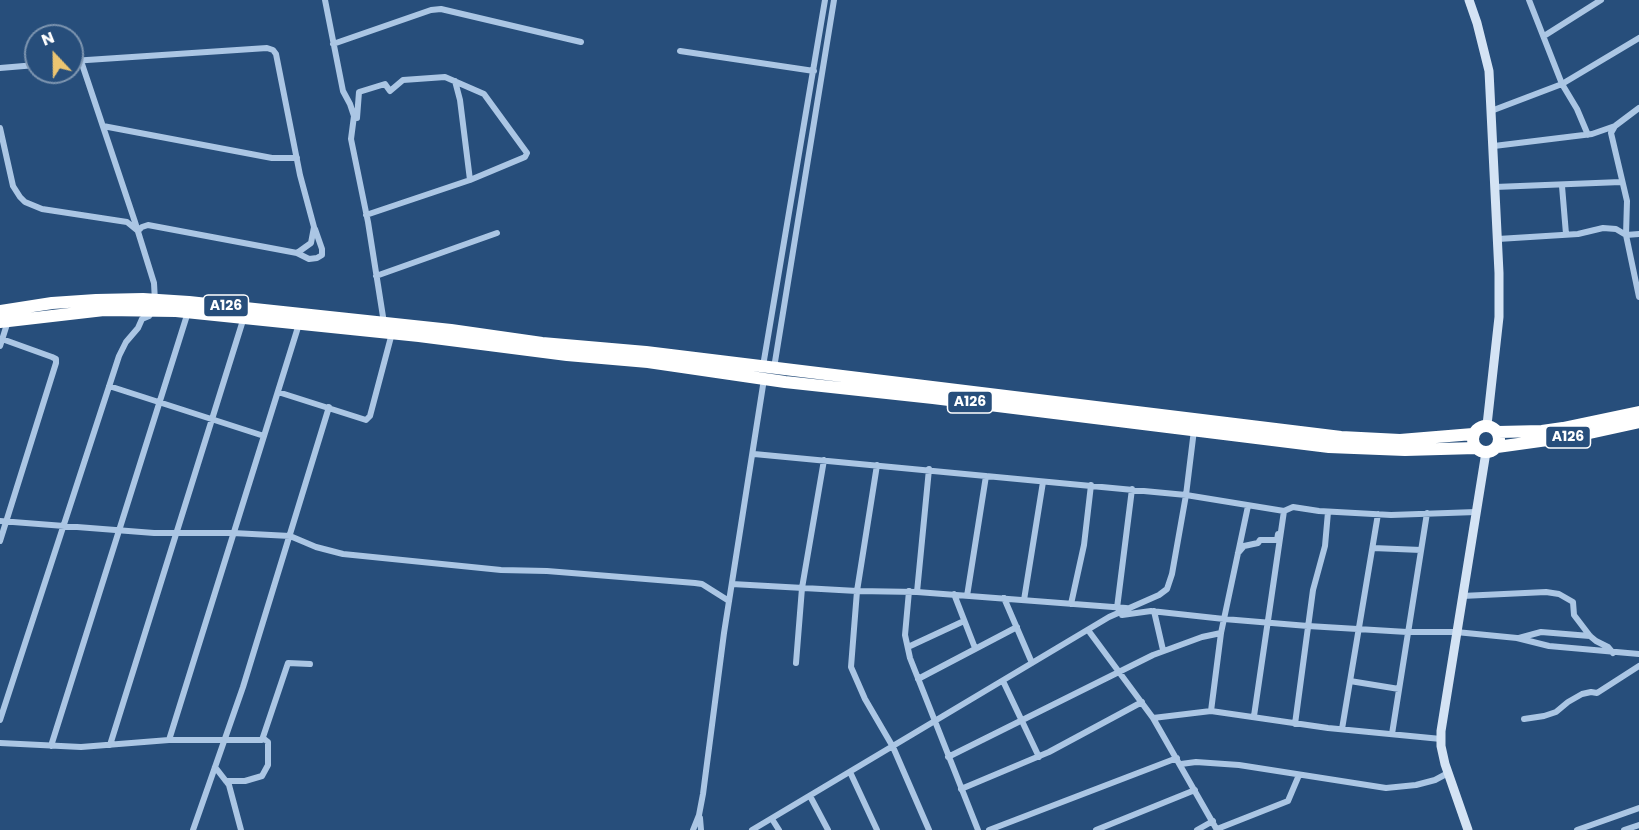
<!DOCTYPE html>
<html>
<head>
<meta charset="utf-8">
<style>
	body { margin:0 }
	#map { position:relative; width:1639px; height:830px; overflow:hidden; background:#274e7b; font-family:Poppins,sans-serif }
	canvas { display:block }
	.north { position:absolute; left:24px; top:24px; width:60px; height:60px; box-sizing:border-box; background:#274e7b; border:2px solid #7d95b0; border-radius:50%; rotate:338deg; font-size:16px; font-weight:700; line-height:24px; text-align:center; color:#fff }
	.north::after { content:''; display:block; margin:auto; width:21px; height:27px; background:#ecc571; clip-path:polygon(50% 0,100% 100%,50% 72%,0 100%) }
</style>
</head>
<body>
<div id="map">
<canvas width="1639" height="830"></canvas>
<div class="north">N</div>
</div>
<script>
const c = document.querySelector('canvas').getContext('2d');
c.lineJoin = 'round';
const toPath = rows => new Path2D(rows.map(r => 'M' + r).join(''));
function strokePath(path, color, width, dash) { c.strokeStyle = color; c.lineWidth = width; c.lineCap = dash ? 'butt' : 'round'; c.setLineDash(dash || []); c.stroke(path); }
function label(font, color, halo, rows, align = 'center') {
  c.font = font + ' Poppins,sans-serif'; c.lineWidth = 4.5; c.setLineDash([]); c.textBaseline = 'middle'; c.strokeStyle = halo; c.fillStyle = color; for (const [text, x, y, turn = 0] of rows) {
    c.save(); c.translate(x, y); c.rotate((+turn || 0) * Math.PI / 180); c.textAlign = isNaN(turn) ? turn : align; if (halo) c.strokeText(text, 0, 0); c.fillText(text, 0, 0); c.restore();
  }
}
const street = toPath([
	[325,0,343,91,350,104,354,116,351,139,368,222,384,323],
	[1529,0,1562,84,1577,109,1588,135],
	[1544,36,1601,0],
	[333,44,431,10,441,9,581,42],
	[680,51,814,71],
	[72,61,267,48,273,50,276,54,300,175,314,227,311,243,297,253],
	[81,61,135,222,154,283,155,301],
	[0,68,36,65],
	[1491,111,1562,84,1639,38],
	[357,118,359,92,385,84,390,91,403,80,445,77,484,94,527,153,525,157,470,180],
	[103,126,272,158,297,158],
	[1615,126,1611,133,1627,201,1626,235,1639,297],
	[0,128,13,186,20,197,25,202,42,209,127,222,138,231],
	[1494,146,1592,134,1615,126,1639,108],
	[1562,186,1566,234],
	[1495,187,1621,182],
	[366,215,470,180,460,100,455,81],
	[138,231,142,227,148,225,297,253,309,259,317,258,322,255,322,249,315,229],
	[1498,239,1578,234,1603,228,1616,229,1626,235,1639,234],
	[376,276,497,233],
	[0,346,8,321],
	[763,366,825,0],
	[774,368,834,0],
	[109,386,264,436],
	[278,392,366,420,370,416,392,333],
	[754,454,1186,495,1284,511,1293,507,1319,511,1391,515,1476,512],
	[877,465,857,591,851,667,865,699,893,747,929,830],
	[0,521,154,533,233,533,290,536,316,547,343,554,501,570,547,571,695,583,702,584,729,601],
	[0,541,56,363,56,359,52,357,2,339],
	[1373,548,1421,550],
	[1238,553,1244,546,1258,543,1260,540,1277,540,1278,534],
	[732,584,857,591,917,592,1126,608],
	[909,591,905,635,910,658,978,830],
	[917,592,929,469],
	[954,594,975,648],
	[967,596,986,476],
	[1462,596,1546,592,1559,594,1573,602,1574,615,1590,636,1596,641,1608,647,1613,653],
	[1004,598,1032,663],
	[1024,600,1043,482],
	[1071,604,1084,545,1091,485],
	[1117,608,1132,489],
	[1154,611,1163,650],
	[1122,615,1151,611,1224,619,1308,626,1407,632,1456,632,1517,638,1549,646,1639,654],
	[1088,630,1153,718,1217,830],
	[1519,638,1541,632,1590,636],
	[908,647,964,621],
	[796,663,802,588,824,460],
	[918,679,1017,627],
	[1003,681,1039,757],
	[1350,681,1399,689],
	[1211,711,1221,633,1248,506],
	[1254,716,1284,511],
	[1153,718,1211,711,1328,728,1441,739],
	[1524,719,1544,716,1556,712,1568,702,1582,694,1591,692,1597,693,1639,666],
	[0,720,119,356,126,342,138,328,142,319,149,316,153,310],
	[1295,724,1313,590,1325,546,1328,512],
	[1342,729,1378,514],
	[1392,734,1427,513],
	[169,740,299,324],
	[0,743,81,747,169,740,262,740,288,663,310,664],
	[110,745,244,317],
	[51,746,188,312],
	[948,757,1153,655,1202,637,1221,633],
	[1181,764,1196,762,1239,765,1386,788,1416,785,1435,780,1448,773],
	[215,767,229,785,241,830],
	[850,772,877,830],
	[226,781,245,781,262,776,268,765,268,742,263,738],
	[961,789,1049,752,1142,702],
	[810,796,828,830],
	[700,818,701,830],
	[772,819,779,830],
	[1217,829,1288,801,1299,775],
	[193,830,243,687,329,407],
	[693,830,699,815,703,794,724,633,764,379],
	[752,830,1109,617,1159,595,1167,589,1172,574,1186,495,1194,430],
	[989,830,1177,758],
	[1096,830,1195,790],
	[1197,830,1213,821],
	[1577,830,1639,808],
	[1624,830,1639,825]
]);
const secondary = toPath([
	[1469,0,1477,23,1489,71,1499,273,1499,317,1487,425],
	[1468,830,1445,764,1441,746,1441,731,1486,452]
]);
const highway = toPath([
	[0,311,52,303,96,300,143,299,189,302,451,330,542,343,646,352,1341,437,1400,440,1473,434],
	[0,322,104,310,176,311,419,336,567,355,648,362,785,382,933,398,1329,447,1405,450,1476,448],
	'1473 439a13 13 0 1 1 26 0a13 13 0 1 1-26 0Z',
	[1498,432,1542,431,1563,428,1639,412],
	[1497,447,1576,436,1639,422]
]);
const shields = [
	[226,306,45],
	[970,402,45],
	[1568,437,45]
];
const shieldNames = [
	["A126",226,306],
	["A126",970,402],
	["A126",1568,437]
];
strokePath(street, '#abc6e4', 6);
strokePath(secondary, '#d4e3f4', 9);
strokePath(highway, '#fff', 12);
for (const [x, y, w] of shields) { const box = new Path2D(); box.roundRect(x - w / 2, y - 11, w, 22, 4.5); c.fillStyle = '#274e7b'; c.fill(box); strokePath(box, '#fff', 1.5); }
label('bold 14px', '#fff', null, shieldNames);
</script>
</body>
</html>
